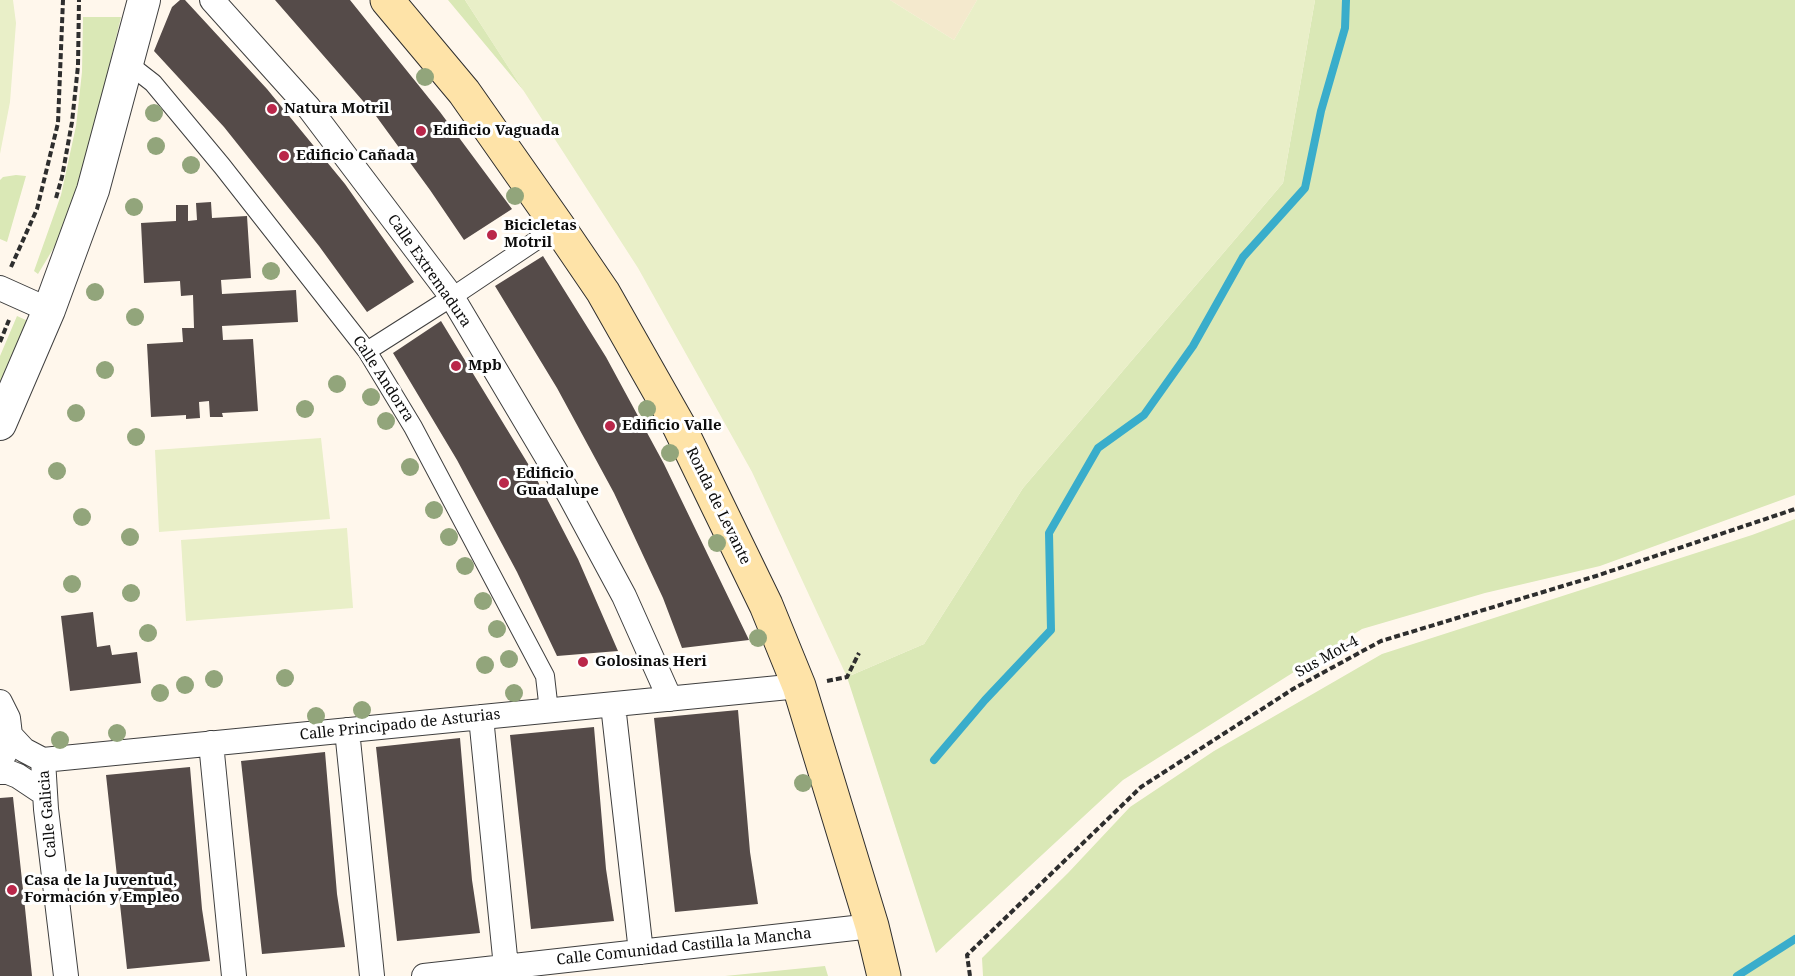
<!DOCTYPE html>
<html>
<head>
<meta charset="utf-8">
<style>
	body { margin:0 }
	canvas { display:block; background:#fff7ec }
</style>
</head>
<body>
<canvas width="1795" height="976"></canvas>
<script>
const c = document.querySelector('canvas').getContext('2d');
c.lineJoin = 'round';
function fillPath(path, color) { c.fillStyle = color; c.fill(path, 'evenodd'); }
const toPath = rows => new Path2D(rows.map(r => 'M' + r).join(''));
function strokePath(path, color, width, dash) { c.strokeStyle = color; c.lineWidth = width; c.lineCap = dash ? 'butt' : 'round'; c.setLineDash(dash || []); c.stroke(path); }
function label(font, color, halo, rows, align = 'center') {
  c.font = font + ' "Noto Serif",serif'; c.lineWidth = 6; c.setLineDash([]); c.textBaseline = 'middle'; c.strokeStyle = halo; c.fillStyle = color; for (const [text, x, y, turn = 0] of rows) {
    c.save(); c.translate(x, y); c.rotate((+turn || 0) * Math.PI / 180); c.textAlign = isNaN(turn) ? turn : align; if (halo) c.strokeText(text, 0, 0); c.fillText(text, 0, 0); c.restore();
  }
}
const farmland = toPath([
	[890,0,977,0,954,40]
]);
const green = toPath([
	[448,0,465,0,524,91],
	[1315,0,1795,0,1795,495,1600,566,1485,593,1362,629,1123,780,936,953,847,677,924,644,1023,488,1283,183],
	[83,17,121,17,96,121,75,195,56,244,38,274,34,271,61,195,76,126,82,72],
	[16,175,26,176,7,242,0,239,0,180,3,177],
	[17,316,28,321,0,386,0,356],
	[1795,519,1795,976,983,976,982,958,1068,873,1130,807,1214,751,1382,654,1752,535],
	[825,966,828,976,725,976]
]);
const pitch = toPath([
	[0,0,13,0,16,23,10,102,0,154],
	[465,0,890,0,954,40,977,0,1315,0,1283,183,1023,488,924,644,847,677,752,472,638,268],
	[321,438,330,519,159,532,155,450],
	[347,528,353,608,186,621,181,540]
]);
const stream = toPath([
	[934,760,985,700,1051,630,1049,533,1098,448,1144,415,1193,346,1243,257,1305,188,1321,111,1345,28,1346,0],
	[1737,976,1795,939]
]);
const building = toPath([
	[180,0,185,0,267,89,345,184,414,282,367,312,319,246,224,127,154,51,172,7],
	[275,0,350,0,440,112,512,209,464,240,430,190,376,116],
	[211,202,212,218,247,216,251,278,221,280,222,294,296,290,298,322,222,326,223,340,253,339,258,411,222,413,223,417,210,417,209,401,199,402,200,418,186,419,186,415,151,417,147,344,183,342,182,328,194,328,193,295,181,296,180,281,144,283,141,223,176,221,176,205,188,205,188,221,197,220,196,203],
	[543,256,606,357,664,464,749,640,682,648,663,598,614,493,557,388,495,286],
	[441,321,533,472,578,559,618,651,557,656,517,572,457,460,393,353],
	[93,612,97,647,110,645,112,655,137,652,141,683,70,691,61,616],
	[738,710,750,852,758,904,675,912,654,718],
	[594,727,606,869,614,921,531,929,510,735],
	[460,738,472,880,480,933,397,941,376,747],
	[325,752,337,894,345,947,262,954,241,761],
	[190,767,202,909,210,961,127,969,106,775],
	[13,797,25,908,32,976,0,976,0,798]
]);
const path = toPath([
	[56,198,62,177,72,122,78,66,79,0],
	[11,267,37,209,58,123,63,0],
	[0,342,9,320],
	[827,681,847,677,859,653],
	[970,976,967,955,1141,787,1293,689,1381,641,1596,576,1795,509]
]);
const pedestrian = toPath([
	[126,62,153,83,222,166,367,351,413,427,545,676,549,711],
	[367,351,452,297,558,226]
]);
const minor = toPath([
	[212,0,309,108,452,297,569,494,624,596,670,699],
	[0,288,49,310],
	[0,702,8,718,10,735,7,750,0,761],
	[613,705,641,952],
	[481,717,506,967],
	[347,730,372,976],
	[10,735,24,750,43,760,799,686],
	[211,743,234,976],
	[43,760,46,809,66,976],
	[0,772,8,772,18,776,45,794],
	[424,976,872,926]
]);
const tertiary = toPath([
	[0,424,49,310,93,190,144,0]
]);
const secondary = toPath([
	[387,0,464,92,558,226,603,292,679,426,766,605,799,686,872,926,884,976]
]);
const trees = [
	[425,77],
	[154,113],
	[156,146],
	[191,165],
	[515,196],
	[134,207],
	[271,271],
	[95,292],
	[135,317],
	[105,370],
	[337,384],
	[371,397],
	[305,409],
	[647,409],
	[76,413],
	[386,421],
	[136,437],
	[670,453],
	[410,467],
	[57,471],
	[434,510],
	[82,517],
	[130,537],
	[449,537],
	[717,543],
	[465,566],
	[72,584],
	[131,593],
	[483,601],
	[497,629],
	[148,633],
	[758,638],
	[509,659],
	[485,665],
	[285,678],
	[214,679],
	[185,685],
	[160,693],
	[514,693],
	[362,710],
	[316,716],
	[117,733],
	[60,740],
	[803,783]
];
const markers = [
	[272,109,6,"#ba274a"],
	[421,131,6,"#ba274a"],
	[284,156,6,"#ba274a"],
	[492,235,6,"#ba274a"],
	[456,366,6,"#ba274a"],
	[610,426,6,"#ba274a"],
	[504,483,6,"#ba274a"],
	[583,662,6,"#ba274a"],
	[12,890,6,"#ba274a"]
];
const poiNames = [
	["Natura Motril",284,109],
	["Edificio Vaguada",433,131],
	["Edificio Cañada",296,156],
	["Bicicletas",504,226],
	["Motril",504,243],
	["Mpb",468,366],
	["Edificio Valle",622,426],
	["Edificio",516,474],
	["Guadalupe",516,491],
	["Golosinas Heri",595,662],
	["Casa de la Juventud,",24,881],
	["Formación y Empleo",24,898]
];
const streetNames = [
	["Calle Extremadura",429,271,55],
	["Calle Andorra",383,379,57],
	["Ronda de Levante",718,506,64],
	["Sus Mot-4",1327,657,-29],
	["Calle Principado de Asturias",400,725,-6],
	["Calle Galicia",48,814,-95],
	["Calle Comunidad Castilla la Mancha",684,947,-6]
];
fillPath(farmland, '#f4e9cd');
fillPath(green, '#dae8b6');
fillPath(pitch, '#e9efc8');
strokePath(stream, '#39adcb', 8);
fillPath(building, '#554b49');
strokePath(pedestrian, '#3f3f3f', 20);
strokePath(minor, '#3f3f3f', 26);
strokePath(tertiary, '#3f3f3f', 34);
strokePath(secondary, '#2e2e2e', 35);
strokePath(path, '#2e2e2e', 4, [6, 3]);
strokePath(pedestrian, '#fff', 18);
strokePath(minor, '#fff', 24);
strokePath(tertiary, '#fff', 32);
strokePath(secondary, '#fee3a8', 33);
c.fillStyle = '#92a57b';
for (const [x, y] of trees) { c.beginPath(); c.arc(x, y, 9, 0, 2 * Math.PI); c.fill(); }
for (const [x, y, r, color] of markers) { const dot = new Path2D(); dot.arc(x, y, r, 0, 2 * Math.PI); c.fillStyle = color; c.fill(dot); strokePath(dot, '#fff', 2); }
label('bold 15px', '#0c0c0c', '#fff', poiNames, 'left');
label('15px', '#0c0c0c', '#fff', streetNames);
</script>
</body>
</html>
